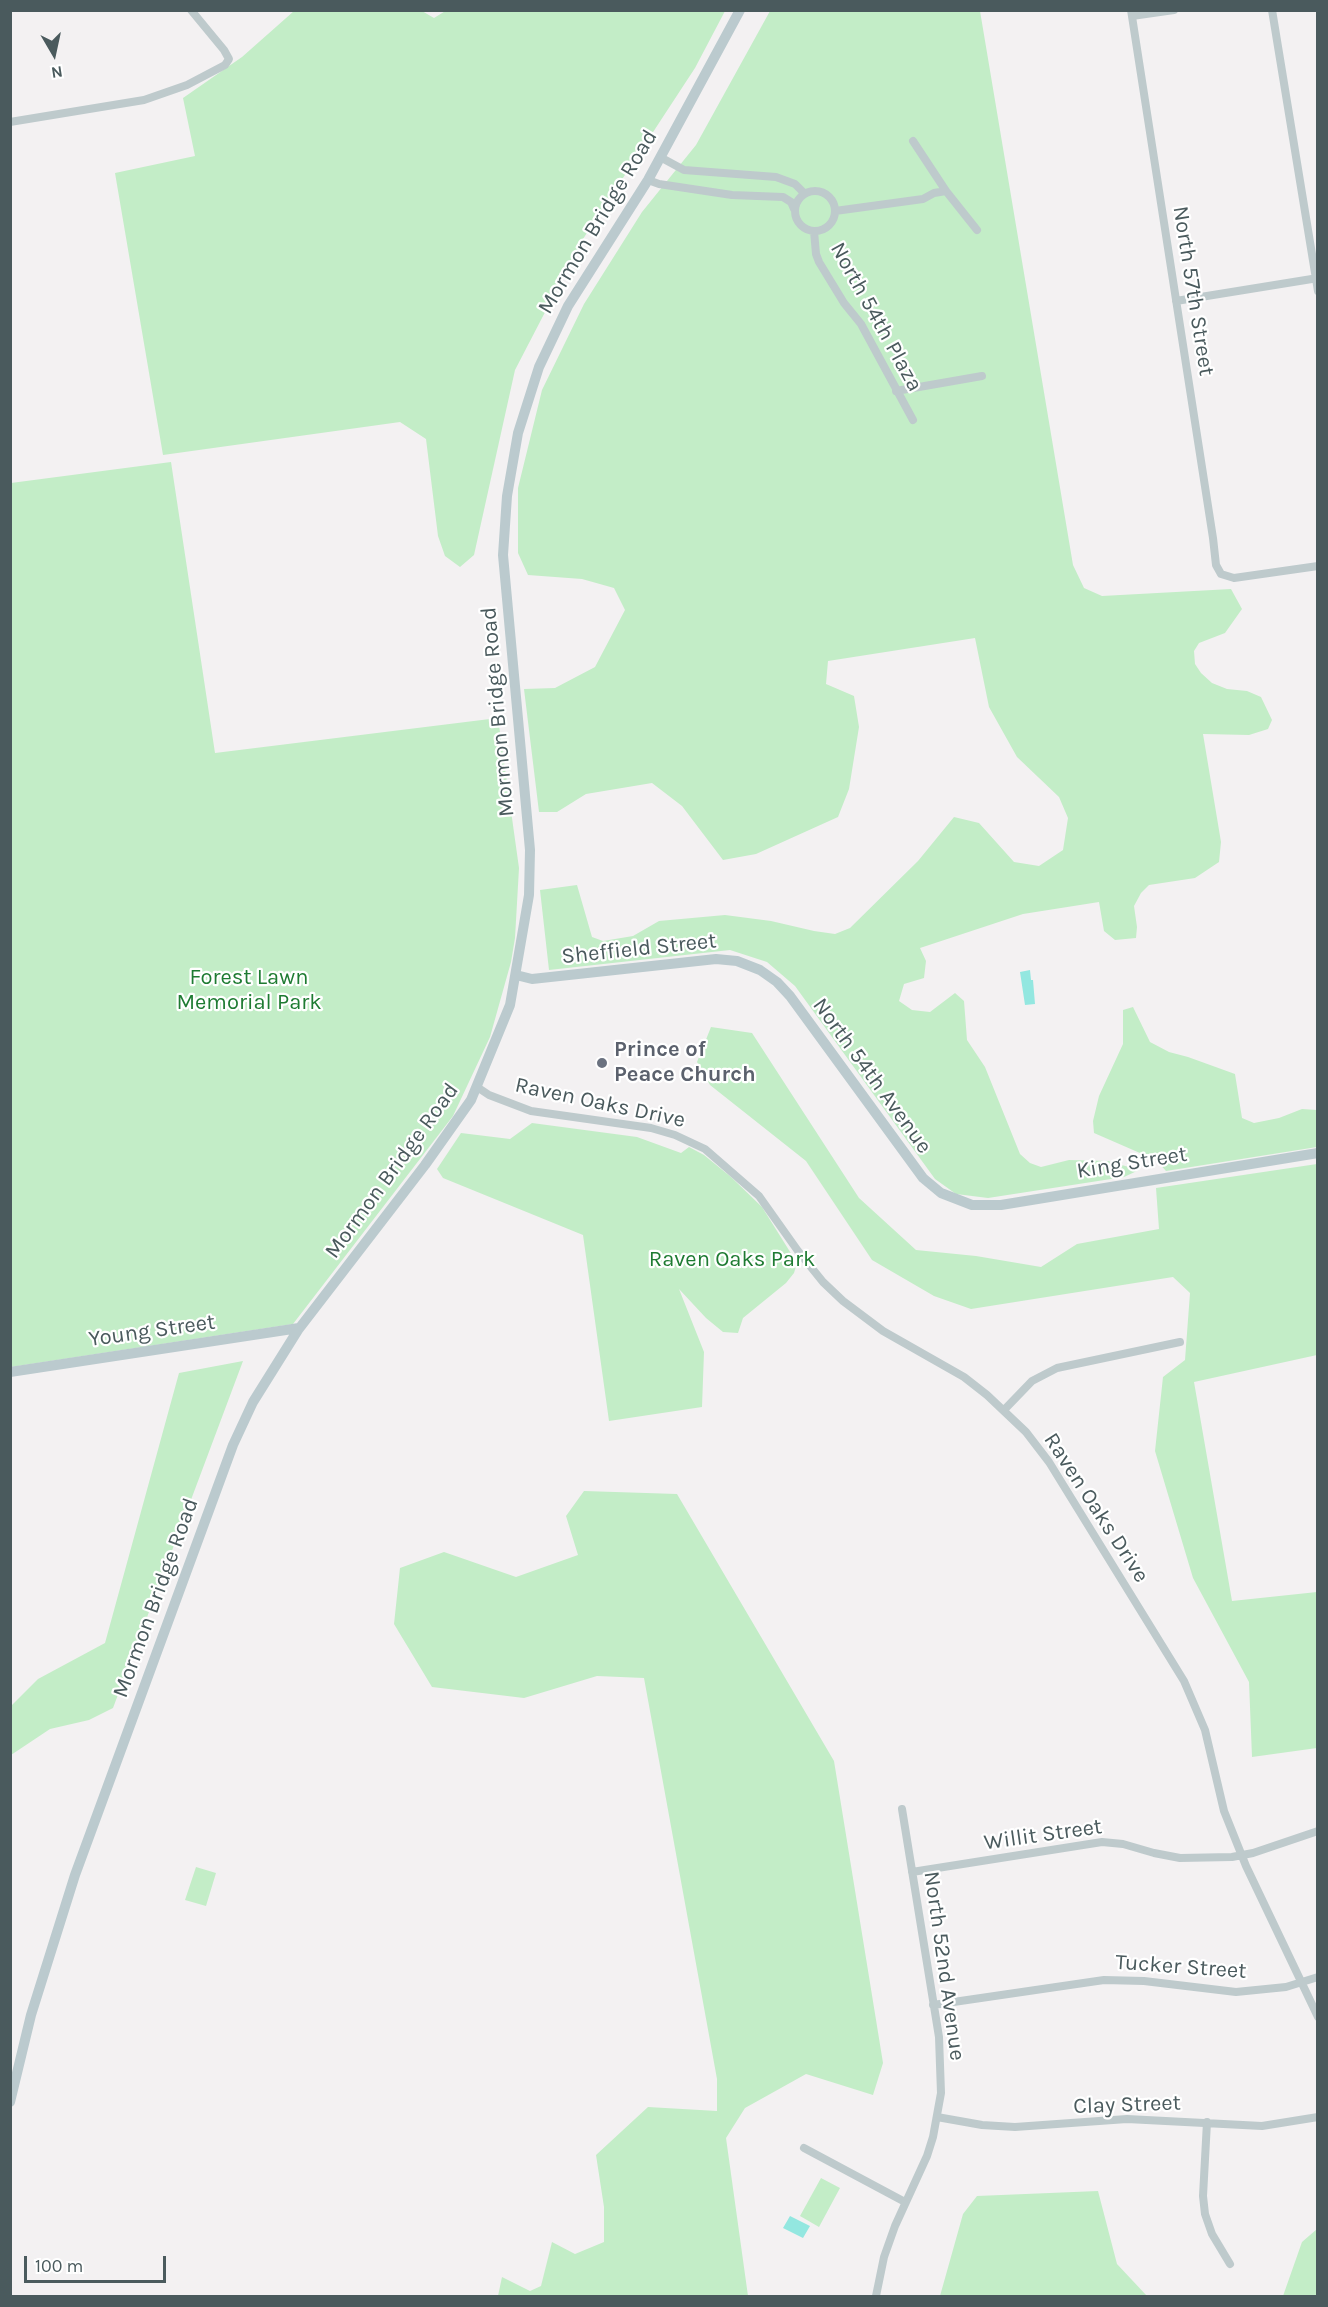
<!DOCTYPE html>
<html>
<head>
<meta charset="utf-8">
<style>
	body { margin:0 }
	#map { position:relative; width:1328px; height:2307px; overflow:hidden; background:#f3f1f2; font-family:Karla,sans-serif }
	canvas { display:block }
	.frame { position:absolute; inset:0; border:12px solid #4a5a5d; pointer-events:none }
	.north { position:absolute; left:24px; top:24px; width:60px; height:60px; -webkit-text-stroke:4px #fff; paint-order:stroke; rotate:171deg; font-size:16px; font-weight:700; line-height:24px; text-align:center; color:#4a5a5d }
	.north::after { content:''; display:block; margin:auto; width:21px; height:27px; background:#4a5a5d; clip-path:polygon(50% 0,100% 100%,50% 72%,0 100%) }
	.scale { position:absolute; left:24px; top:2256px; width:142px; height:27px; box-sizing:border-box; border:3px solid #4a5a5d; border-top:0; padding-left:8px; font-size:18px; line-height:21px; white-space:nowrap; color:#4a5a5d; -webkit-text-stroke:4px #fff; paint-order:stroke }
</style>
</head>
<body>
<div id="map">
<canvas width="1328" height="2307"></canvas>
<div class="frame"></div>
<div class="north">N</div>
<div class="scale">100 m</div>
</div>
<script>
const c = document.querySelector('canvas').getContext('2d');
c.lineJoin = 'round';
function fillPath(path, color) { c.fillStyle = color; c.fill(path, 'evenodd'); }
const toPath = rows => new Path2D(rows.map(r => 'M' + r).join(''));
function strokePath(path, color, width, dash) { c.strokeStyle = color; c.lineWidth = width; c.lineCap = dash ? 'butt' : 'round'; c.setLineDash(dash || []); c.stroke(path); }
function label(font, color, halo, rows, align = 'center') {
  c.font = font + ' Karla,sans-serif'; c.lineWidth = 4.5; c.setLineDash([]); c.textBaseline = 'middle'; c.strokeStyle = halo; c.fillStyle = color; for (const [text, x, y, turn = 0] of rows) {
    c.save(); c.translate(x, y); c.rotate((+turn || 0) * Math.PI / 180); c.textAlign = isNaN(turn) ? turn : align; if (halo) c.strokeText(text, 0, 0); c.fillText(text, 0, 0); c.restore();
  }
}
const green = toPath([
	[447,10,725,11,695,68,583,239,515,370,474,555,460,567,445,556,438,536,426,439,400,422,163,455,115,173,195,156,183,98,242,57,294,11,422,11,434,18],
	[770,11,980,11,1073,565,1084,588,1102,596,1231,589,1242,609,1225,633,1199,643,1194,651,1195,664,1201,673,1212,683,1227,689,1247,691,1261,697,1272,720,1268,729,1249,735,1203,734,1221,842,1219,862,1195,878,1149,885,1141,893,1134,906,1137,927,1136,938,1115,940,1104,931,1099,902,1023,914,920,948,926,961,924,978,904,984,899,1001,912,1010,930,1012,955,993,964,1001,967,1040,985,1067,1020,1154,1030,1163,1041,1167,1069,1160,1108,1161,1139,1170,1124,1177,988,1198,956,1194,935,1179,795,986,767,962,730,950,549,970,540,890,577,885,592,937,603,941,633,936,659,921,725,915,771,921,814,931,835,934,850,928,918,861,954,817,979,823,1014,862,1039,866,1063,850,1068,818,1059,797,1017,757,989,707,975,638,828,661,826,684,854,696,859,727,849,789,838,817,756,854,723,860,682,806,652,783,586,794,557,812,539,812,524,689,555,688,595,667,625,610,614,588,582,579,528,575,518,553,518,488,542,390,584,304,642,212,696,145],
	[171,462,215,753,498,718,519,868,515,938,511,962,490,1037,453,1116,293,1324,11,1367,11,483],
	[1133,1007,1150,1042,1169,1052,1188,1057,1235,1074,1242,1118,1254,1123,1279,1118,1302,1109,1317,1110,1317,1147,1166,1171,1156,1160,1094,1133,1093,1121,1099,1096,1123,1044,1123,1010],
	[711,1027,752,1033,859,1198,916,1250,976,1256,1041,1267,1077,1244,1159,1229,1156,1188,1317,1164,1317,1355,1194,1382,1232,1601,1317,1592,1317,1748,1252,1757,1249,1682,1193,1578,1155,1451,1163,1377,1185,1360,1190,1293,1173,1277,971,1309,934,1296,872,1260,806,1161,710,1085,697,1062],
	[532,1123,637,1137,681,1153,689,1147,704,1155,731,1177,762,1207,797,1263,794,1273,786,1283,743,1318,738,1333,723,1332,706,1318,679,1289,704,1352,702,1407,609,1421,583,1235,443,1178,437,1169,461,1133,510,1139],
	[243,1361,113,1708,89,1720,50,1729,11,1755,11,1706,38,1679,105,1643,179,1373],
	[584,1491,677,1494,834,1761,883,2063,873,2095,806,2074,745,2108,726,2138,748,2296,498,2296,502,2277,530,2291,541,2286,552,2242,575,2254,604,2242,604,2207,596,2155,648,2107,717,2111,717,2079,644,1678,597,1676,524,1698,432,1687,394,1624,400,1568,444,1552,516,1577,578,1555,566,1516],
	[196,1867,216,1873,206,1906,185,1900],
	[821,2178,840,2188,819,2227,800,2216],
	[1098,2191,1117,2264,1147,2296,940,2296,963,2214,977,2196],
	[1317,2229,1317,2296,1283,2296,1302,2242]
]);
const water = toPath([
	[1030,970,1031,980,1033,980,1035,1004,1025,1005,1020,972],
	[790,2216,810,2226,803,2238,783,2228]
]);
const street = toPath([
	[1131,10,1213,538,1216,565,1221,574,1234,578,1318,566],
	[1272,10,1318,291],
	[1132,16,1174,10],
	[10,122,144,100,187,85,225,65,229,59,224,50,191,10],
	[913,141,946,191,977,230],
	[660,157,684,170,776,177,795,184,804,193],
	[648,180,659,184,732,195,783,197,791,202,794,209],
	'795 211a20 20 0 1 1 40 0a20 20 0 1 1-40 0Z',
	[835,211,923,199,934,193,946,191],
	[814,231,816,254,819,262,844,303,861,324,913,420],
	[1176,301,1318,278],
	[896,391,982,376],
	[477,1087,489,1095,531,1111,651,1128,675,1135,705,1149,759,1196,798,1251,823,1282,843,1301,883,1331,964,1377,987,1395,1026,1432,1049,1462,1184,1681,1205,1730,1224,1811,1246,1866,1318,2017],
	[1004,1410,1032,1381,1057,1368,1180,1342],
	[912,1872,1102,1842,1123,1844,1154,1853,1180,1858,1232,1857,1253,1853,1318,1831],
	[933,2005,1104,1980,1144,1981,1236,1992,1286,1987,1318,1977],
	[937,2117,982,2125,1015,2127,1127,2119,1262,2126,1318,2117],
	[1207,2122,1203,2196,1205,2214,1212,2234,1230,2264],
	[804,2148,905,2202],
	[876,2296,884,2257,895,2226,927,2156,933,2137,941,2093,939,2037,902,1809]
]);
const secondary = toPath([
	[516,975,532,979,716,959,737,961,760,970,777,982,790,996,923,1178,941,1193,972,1205,1001,1205,1318,1153],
	[10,1372,299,1328],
	[10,2102,31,2015,75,1875,233,1445,253,1402,298,1330,425,1165,471,1100,510,1005,529,895,530,850,503,555,507,496,518,433,539,367,568,306,648,180,740,10]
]);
const markers = [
	[602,1063,6,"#6b7280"]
];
const streetNames = [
	["Mormon Bridge Road",598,222,-59],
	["North 57th Street",1193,291,81],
	["North 54th Plaza",876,317,61],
	["Mormon Bridge Road",498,712,-95],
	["Sheffield Street",639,949,-6],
	["North 54th Avenue",872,1076,54],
	["Raven Oaks Drive",600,1103,12],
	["King Street",1132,1163,-9],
	["Mormon Bridge Road",392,1171,-54],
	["Young Street",152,1331,-8],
	["Raven Oaks Drive",1096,1508,57],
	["Mormon Bridge Road",156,1598,-70],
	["Willit Street",1043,1835,-8],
	["North 52nd Avenue",944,1966,82],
	["Tucker Street",1181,1967,4],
	["Clay Street",1127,2105,-2]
];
const parkNames = [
	["Forest Lawn",249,978],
	["Memorial Park",249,1003],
	["Raven Oaks Park",732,1260]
];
const worshipNames = [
	["Prince of",614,1050],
	["Peace Church",614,1075]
];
fillPath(green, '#c3edc7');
fillPath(water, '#93e7e0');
strokePath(street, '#becacc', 8);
strokePath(secondary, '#bbcace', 10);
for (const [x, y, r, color] of markers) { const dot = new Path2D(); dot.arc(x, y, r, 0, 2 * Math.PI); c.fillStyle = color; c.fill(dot); strokePath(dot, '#fff', 2); }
label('22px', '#4a5a5d', '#fff', streetNames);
label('22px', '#1e7b32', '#fff', parkNames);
label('bold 22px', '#5b616d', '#fff', worshipNames, 'left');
</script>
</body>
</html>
